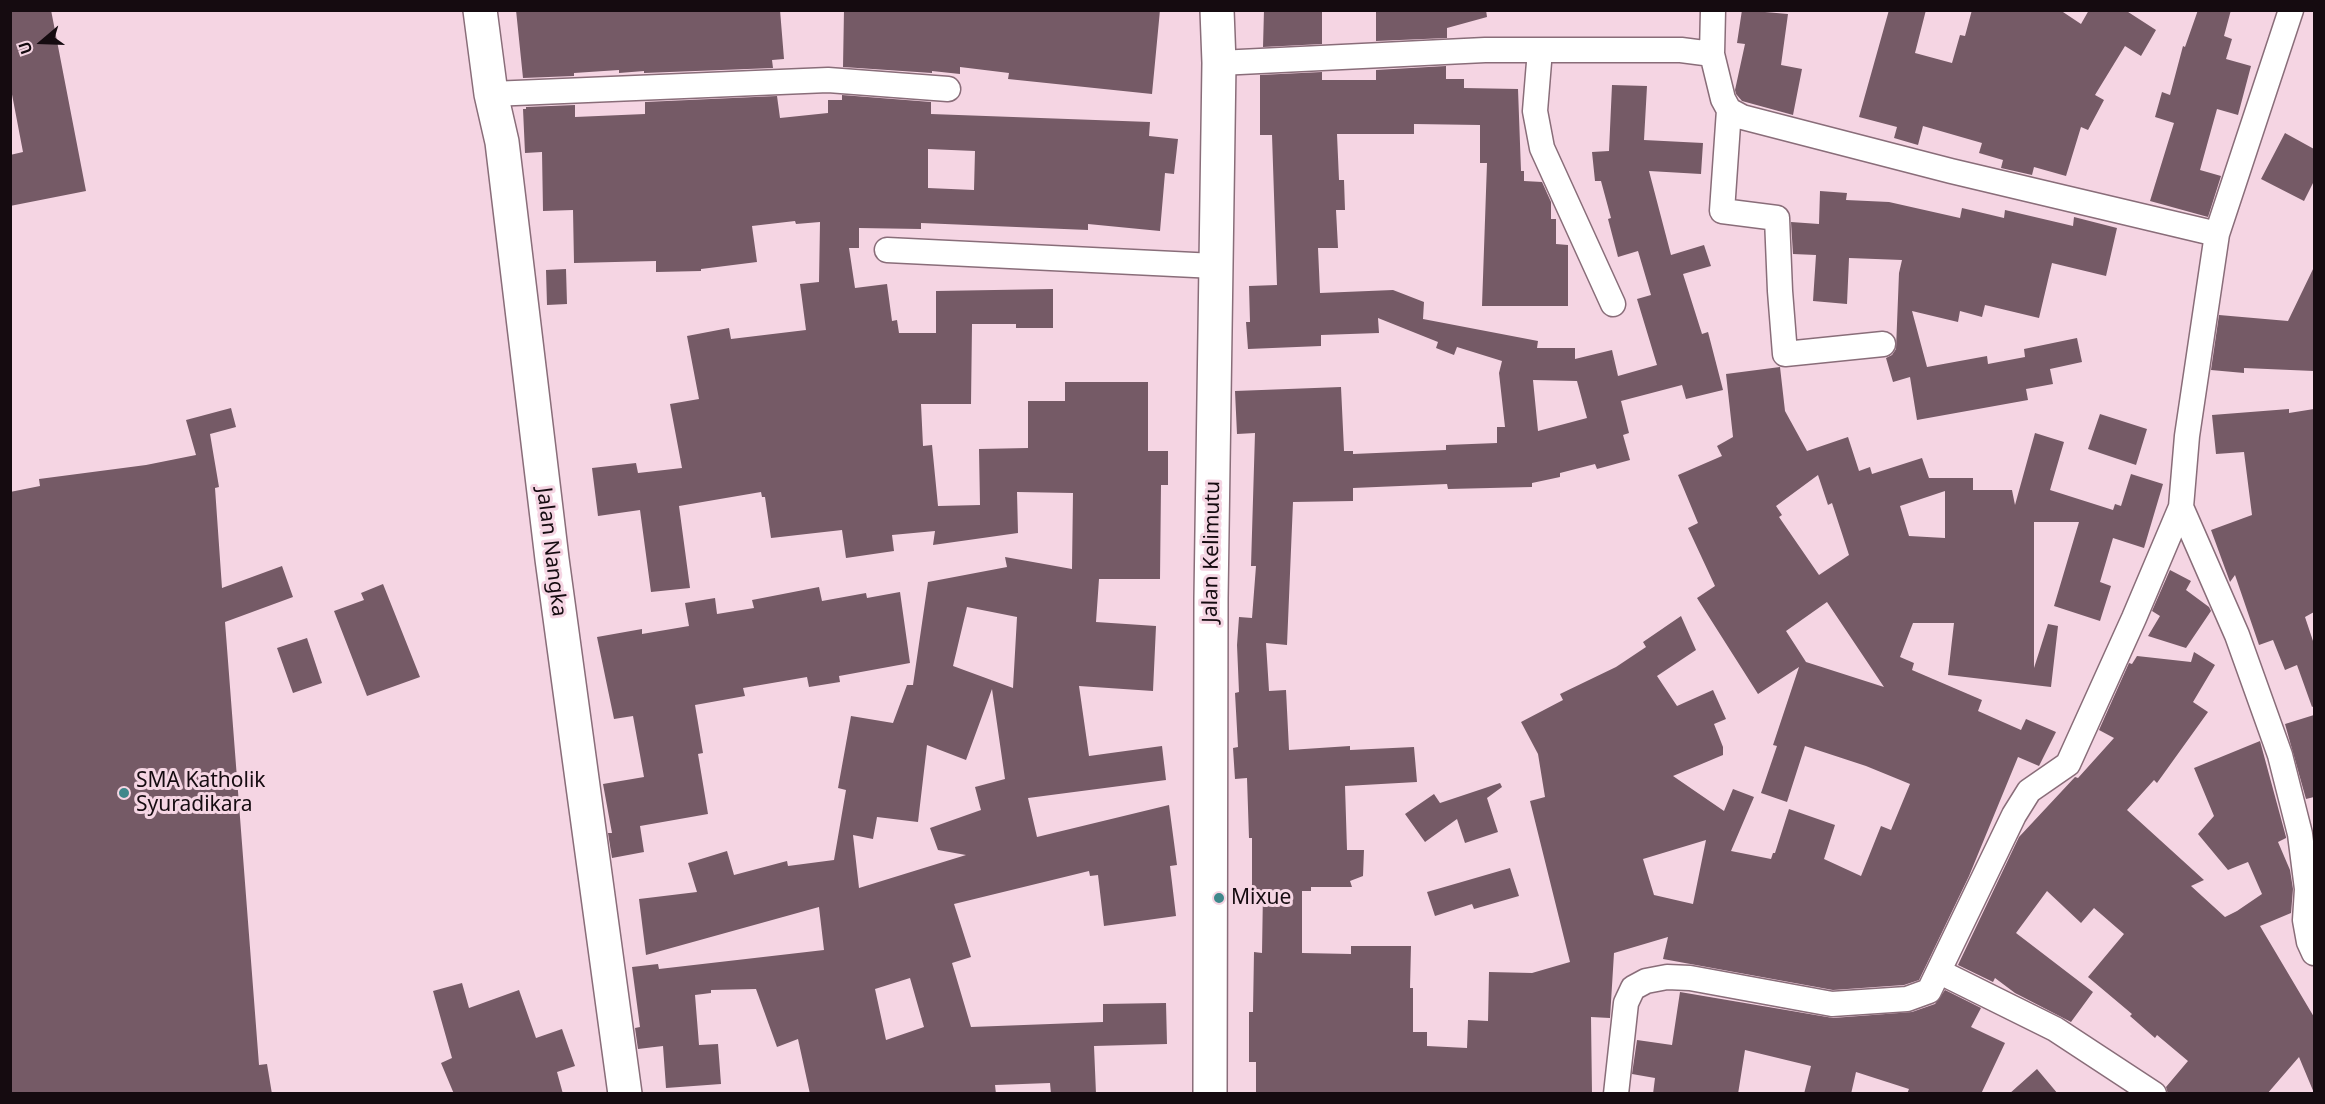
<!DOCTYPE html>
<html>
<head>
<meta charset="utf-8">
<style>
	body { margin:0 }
	#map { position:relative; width:2325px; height:1104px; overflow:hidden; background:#f5d5e3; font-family:"Noto Sans",sans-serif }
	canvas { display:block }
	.frame { position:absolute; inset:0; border:12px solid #150b10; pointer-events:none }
	.north { position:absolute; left:12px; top:12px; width:60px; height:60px; -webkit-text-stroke:4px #f5d5e3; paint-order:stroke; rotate:251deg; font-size:16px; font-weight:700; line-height:24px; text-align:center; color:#150b10 }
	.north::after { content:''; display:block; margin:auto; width:21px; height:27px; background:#150b10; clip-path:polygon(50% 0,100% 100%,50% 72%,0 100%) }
</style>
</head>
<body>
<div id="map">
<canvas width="2325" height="1104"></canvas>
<div class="frame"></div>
<div class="north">U</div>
</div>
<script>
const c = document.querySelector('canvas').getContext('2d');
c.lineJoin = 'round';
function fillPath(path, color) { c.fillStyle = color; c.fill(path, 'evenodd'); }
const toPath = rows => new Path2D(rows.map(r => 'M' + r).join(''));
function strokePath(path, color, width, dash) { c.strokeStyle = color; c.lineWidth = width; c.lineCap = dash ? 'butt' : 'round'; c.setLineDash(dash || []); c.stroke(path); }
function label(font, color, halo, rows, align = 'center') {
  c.font = font + ' "Noto Sans",sans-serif'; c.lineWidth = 6; c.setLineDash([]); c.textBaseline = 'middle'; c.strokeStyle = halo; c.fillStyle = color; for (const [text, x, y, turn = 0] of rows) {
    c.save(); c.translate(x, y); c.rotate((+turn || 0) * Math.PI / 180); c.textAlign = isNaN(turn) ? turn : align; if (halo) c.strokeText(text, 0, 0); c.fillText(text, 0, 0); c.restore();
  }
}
const building = toPath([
	[10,10,51,10,86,191,10,206,10,155,23,152,10,84],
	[516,10,634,10,635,12,658,10,780,10,784,59,772,60,773,68,644,73,644,71,619,73,619,70,574,73,574,76,523,78],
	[844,10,1160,10,1152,94,1008,79,1009,73,960,67,960,74,932,71,932,73,843,67],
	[1264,10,1322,10,1322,44,1263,47],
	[1486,10,1487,17,1447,28,1447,38,1376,41,1376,11],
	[1742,10,1788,14,1781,65,1802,69,1793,115,1742,101,1736,94,1735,90,1745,44,1737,43],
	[1889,10,1926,10,1915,53,1952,63,1960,35,1965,36,1972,10,2060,10,2081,24,2089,10,2125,10,2156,30,2141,56,2125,46,2095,95,2104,100,2088,130,2081,127,2066,176,2034,167,2032,175,2001,168,2003,160,1979,153,1982,143,1923,126,1918,145,1894,138,1897,127,1859,117],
	[2198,10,2231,10,2224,36,2232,39,2226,59,2251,66,2238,115,2217,109,2200,170,2221,176,2208,217,2150,201,2174,123,2155,117,2162,92,2170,95,2183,46,2185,47],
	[1446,66,1446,79,1464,79,1464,88,1518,89,1521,171,1524,171,1524,181,1542,182,1551,202,1551,219,1556,219,1556,244,1568,245,1568,306,1482,306,1487,163,1480,163,1480,125,1414,124,1414,134,1337,134,1339,180,1344,180,1345,210,1336,210,1338,248,1318,248,1320,293,1393,290,1424,302,1423,319,1538,341,1537,348,1575,348,1575,359,1612,350,1618,376,1657,365,1637,299,1651,295,1638,251,1618,257,1608,219,1611,218,1601,181,1595,181,1592,152,1609,151,1612,85,1647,86,1644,140,1703,143,1701,174,1649,171,1671,255,1704,245,1711,266,1683,274,1702,334,1708,332,1723,390,1686,399,1682,385,1621,401,1629,433,1623,435,1630,460,1597,469,1595,464,1560,473,1560,477,1532,483,1532,487,1448,489,1447,484,1353,488,1353,501,1293,502,1287,645,1266,643,1269,691,1286,690,1289,750,1350,746,1350,750,1414,747,1417,782,1345,786,1347,850,1364,850,1363,876,1350,881,1352,887,1311,887,1311,891,1302,891,1302,953,1351,954,1351,946,1411,946,1410,988,1413,988,1413,1032,1427,1032,1427,1046,1467,1048,1468,1020,1488,1021,1489,972,1532,973,1570,962,1530,801,1545,797,1538,754,1521,722,1563,700,1560,694,1616,667,1646,647,1643,642,1681,616,1696,650,1657,676,1677,706,1713,690,1726,719,1714,724,1723,747,1723,755,1673,776,1724,811,1733,789,1754,797,1731,851,1771,859,1773,853,1775,853,1789,809,1835,825,1824,859,1861,876,1881,826,1891,830,1910,784,1866,766,1805,746,1787,802,1761,793,1777,746,1773,745,1799,667,1758,694,1697,598,1715,586,1688,528,1698,523,1678,475,1722,456,1717,446,1733,437,1726,374,1780,367,1785,411,1807,451,1848,437,1859,471,1870,467,1872,474,1922,458,1929,478,1973,478,1973,490,2012,490,2015,505,2035,433,2064,442,2050,490,2113,510,2115,504,2121,506,2131,474,2163,484,2144,548,2113,538,2100,582,2111,586,2100,621,2054,606,2079,522,2034,522,2034,668,2048,624,2058,626,2051,687,1948,675,1954,623,1913,623,1900,657,1914,663,1912,670,1982,700,1978,711,2021,730,2026,719,2056,732,2039,766,2018,757,1969,876,1919,980,1904,985,1833,990,1663,959,1668,937,1614,953,1610,1018,1591,1017,1592,1094,1256,1094,1256,1062,1249,1062,1249,1012,1253,1012,1254,952,1262,953,1263,891,1252,890,1252,838,1249,838,1247,778,1235,779,1233,748,1238,747,1235,693,1239,692,1237,645,1239,617,1252,618,1256,566,1251,566,1255,433,1237,434,1235,391,1341,387,1344,451,1353,451,1353,454,1446,450,1446,445,1497,443,1497,427,1505,427,1499,373,1502,361,1457,347,1454,355,1436,348,1438,342,1378,318,1379,333,1321,335,1321,346,1248,349,1246,322,1250,322,1249,286,1277,285,1272,135,1260,135,1260,75,1322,72,1322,80,1376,80,1376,70],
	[1533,380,1577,381,1587,418,1538,431],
	[1818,475,1828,505,1832,503,1849,555,1819,575,1779,517,1782,515,1776,506],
	[1945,491,1945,538,1909,536,1900,506],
	[1827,602,1884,687,1806,662,1786,631],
	[1706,840,1693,904,1654,895,1643,859],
	[842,95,931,102,931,114,1150,122,1149,136,1178,139,1174,174,1165,173,1160,231,1088,224,1088,230,921,223,921,229,859,228,859,248,849,248,855,288,887,284,892,321,897,320,899,333,936,333,936,291,1053,289,1053,328,1016,328,1016,324,972,324,971,404,921,404,923,446,932,445,938,506,980,505,979,449,1028,448,1028,401,1065,401,1065,382,1148,382,1148,451,1168,451,1168,485,1161,485,1160,579,1099,579,1096,622,1156,626,1153,691,1079,686,1089,756,1162,746,1166,780,1028,798,1037,837,1169,805,1177,865,1170,866,1176,916,1104,926,1098,875,1090,876,1089,871,954,904,971,957,952,963,971,1027,1103,1022,1103,1004,1166,1003,1167,1044,1094,1046,1096,1094,1051,1094,1050,1083,995,1085,996,1094,810,1094,798,1039,777,1047,756,989,711,990,711,993,695,995,699,1045,718,1044,721,1084,666,1088,663,1046,638,1049,635,1028,640,1027,632,967,658,964,659,969,824,950,819,907,646,955,639,899,697,892,688,863,727,851,734,875,787,861,788,866,834,860,846,790,838,788,851,716,893,723,907,685,913,685,928,582,1007,567,1005,557,1072,569,1073,493,1017,492,1018,533,933,545,935,531,892,535,894,551,846,558,842,530,771,538,765,497,762,497,761,492,679,506,690,588,651,592,640,510,598,516,592,468,636,463,638,473,682,468,670,404,699,399,687,336,729,328,731,339,806,330,800,284,819,282,820,222,796,224,795,221,752,226,757,262,701,269,701,271,656,272,656,261,574,263,573,210,543,211,542,152,525,153,523,109,526,109,526,107,575,105,575,117,645,114,645,102,777,96,780,118,828,113,828,100,842,100],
	[928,149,975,151,974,190,928,188],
	[967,607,1017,617,1013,688,953,666],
	[992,689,1005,779,975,787,981,810,930,828,938,850,966,855,859,888,853,835,873,839,877,817,918,822,927,745,966,760],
	[910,978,924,1027,886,1040,875,989],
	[2285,133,2314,149,2314,181,2304,201,2261,179],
	[1820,191,1847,193,1846,200,1889,202,1960,218,1962,208,2004,218,2005,210,2073,226,2074,217,2117,228,2106,276,2052,263,2039,318,1985,305,1982,317,1960,311,1958,322,1912,311,1927,367,1987,356,1988,364,2025,357,2024,349,2077,338,2082,362,2050,369,2053,384,2026,389,2028,400,1917,420,1910,377,1893,382,1886,358,1892,355,1896,349,1899,273,1902,260,1849,258,1847,304,1813,301,1816,255,1793,254,1791,222,1819,224],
	[2314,267,2314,371,2244,368,2244,373,2211,370,2219,315,2288,321],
	[566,269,567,304,547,305,546,270],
	[231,408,236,427,210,434,219,487,215,488,222,588,282,566,293,597,225,622,259,1065,267,1064,272,1094,10,1094,10,492,40,486,39,479,146,465,196,455,186,420],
	[2289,409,2289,413,2314,409,2314,612,2305,617,2314,644,2314,706,2312,707,2297,665,2285,670,2273,640,2259,645,2235,575,2230,582,2211,530,2252,515,2244,452,2216,454,2212,415],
	[2100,414,2147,429,2136,465,2088,449],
	[2170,570,2191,581,2186,590,2209,607,2211,611,2186,648,2148,636,2160,616,2152,611],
	[383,584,420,677,367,696,334,611,364,600,361,593],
	[819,587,822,601,866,593,867,598,900,592,910,663,839,676,840,682,809,687,807,677,743,688,745,696,695,705,703,753,698,754,708,814,640,826,644,852,612,858,608,833,612,833,603,784,644,777,633,716,614,719,597,637,642,629,642,634,689,626,685,603,715,598,717,614,754,608,752,600],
	[307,638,322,683,293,693,277,648],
	[2194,652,2215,665,2193,702,2208,712,2157,783,2154,780,2127,810,2204,880,2191,886,2225,917,2237,911,2262,894,2248,862,2228,870,2198,834,2214,816,2194,768,2260,741,2286,837,2286,838,2278,842,2290,870,2293,889,2291,913,2260,926,2314,1017,2314,1093,2299,1057,2267,1094,2168,1094,2166,1087,2188,1061,2157,1035,2155,1038,2130,1016,2132,1014,2088,977,2124,934,2094,908,2081,923,2047,891,2016,933,2093,992,2071,1022,2015,993,1995,978,1993,982,1958,965,2019,837,2075,777,2078,778,2114,738,2099,730,2129,663,2132,664,2137,656,2191,662],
	[2314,715,2314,797,2306,799,2285,724],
	[1500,783,1502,787,1487,798,1498,832,1465,843,1457,819,1425,842,1405,814,1434,794,1440,803],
	[1510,868,1519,896,1474,909,1472,904,1435,916,1427,892],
	[462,983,469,1008,519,990,536,1038,562,1029,575,1066,557,1072,563,1094,454,1094,441,1063,452,1058,433,991],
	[1945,990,1981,1008,1971,1027,2005,1043,1981,1094,1907,1094,1909,1089,1856,1072,1851,1094,1804,1094,1811,1066,1745,1050,1738,1094,1653,1094,1655,1078,1632,1074,1637,1040,1672,1045,1680,992,1833,1018,1912,1012,1935,1004],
	[2037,1069,2058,1094,2009,1094]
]);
const street = toPath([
	[2291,10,2217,234,2187,436,2181,507,2237,635,2280,755,2300,834,2307,889,2305,920,2309,942,2314,953],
	[1540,50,1535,111,1542,148,1613,304],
	[1712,54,1713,10],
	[1219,63,1485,50,1681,50,1712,54,1723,99,1729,110,1742,117,1951,171,2217,234],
	[491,94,828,80,948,89],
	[1729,110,1722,211,1777,218,1780,291,1785,354,1883,344],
	[887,250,1215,266],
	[1940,972,2055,1029,2154,1094],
	[1616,1094,1626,1003,1633,988,1646,981,1667,977,1690,978,1832,1004,1907,999,1929,991,2014,815,2029,791,2068,764,2134,618,2181,507]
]);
const secondary = toPath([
	[480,10,491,94,502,142,552,559,625,1094],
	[1210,1094,1211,598,1219,63,1217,10]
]);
const markers = [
	[124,793,6,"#3f888b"],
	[1219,898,6,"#3f888b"]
];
const streetNames = [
	["Jalan Nangka",551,552,83],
	["Jalan Kelimutu",1212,552,-89]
];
const poiNames = [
	["SMA Katholik",136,781],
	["Syuradikara",136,805],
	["Mixue",1231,898]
];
fillPath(building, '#755a66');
strokePath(street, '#896d79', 27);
strokePath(secondary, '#896d79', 36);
strokePath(street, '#fff', 24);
strokePath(secondary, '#fff', 33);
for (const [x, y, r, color] of markers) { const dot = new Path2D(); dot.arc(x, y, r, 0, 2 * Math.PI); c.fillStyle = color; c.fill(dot); strokePath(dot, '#f5d5e3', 2); }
label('21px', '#150b10', '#f5d5e3', streetNames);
label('21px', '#150b10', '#f5d5e3', poiNames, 'left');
</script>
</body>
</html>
